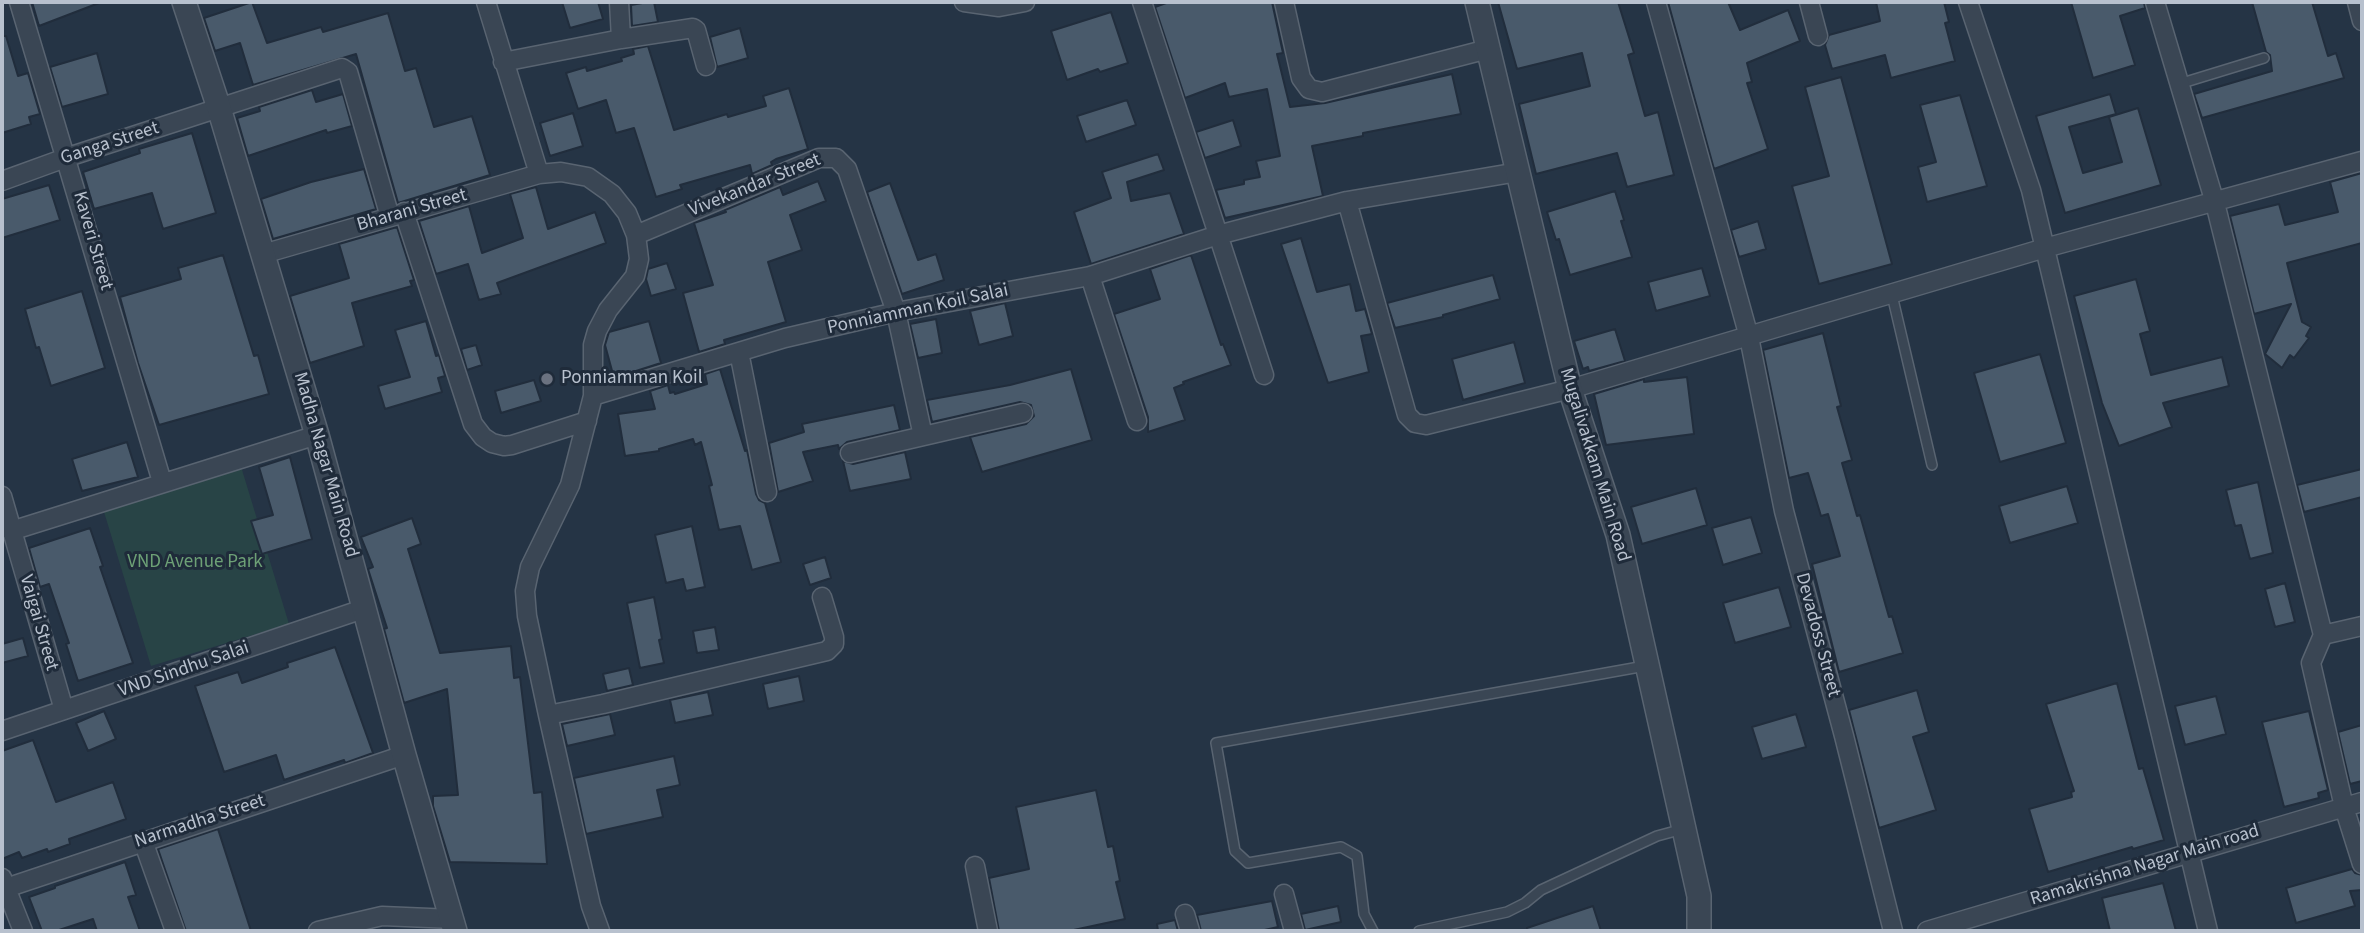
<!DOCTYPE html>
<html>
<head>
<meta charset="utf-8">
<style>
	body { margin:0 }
	#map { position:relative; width:2364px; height:933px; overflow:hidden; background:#253445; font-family:"Source Sans 3",sans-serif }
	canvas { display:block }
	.frame { position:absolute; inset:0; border:4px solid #b8c1ce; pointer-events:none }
</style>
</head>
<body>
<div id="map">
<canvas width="2364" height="933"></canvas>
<div class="frame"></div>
</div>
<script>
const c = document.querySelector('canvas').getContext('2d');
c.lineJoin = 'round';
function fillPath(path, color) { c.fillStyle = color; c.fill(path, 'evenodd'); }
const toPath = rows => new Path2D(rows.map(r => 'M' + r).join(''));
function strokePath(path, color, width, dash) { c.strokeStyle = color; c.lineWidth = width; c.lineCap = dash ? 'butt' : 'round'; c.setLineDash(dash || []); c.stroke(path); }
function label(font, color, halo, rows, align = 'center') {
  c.font = font + ' "Source Sans 3",sans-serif'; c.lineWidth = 6; c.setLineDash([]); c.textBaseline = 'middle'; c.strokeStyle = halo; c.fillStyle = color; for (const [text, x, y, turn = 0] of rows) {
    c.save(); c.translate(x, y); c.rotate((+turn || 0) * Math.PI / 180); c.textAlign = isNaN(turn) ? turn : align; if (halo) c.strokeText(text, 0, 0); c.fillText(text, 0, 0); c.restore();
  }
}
const green = toPath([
	[239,460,289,624,151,666,101,502]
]);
const building = toPath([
	[32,2,99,2,99,3,39,26,32,2],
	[252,2,267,43,321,27,323,32,388,13,405,71,416,68,434,127,472,116,490,175,398,203,356,54,253,85,240,43,215,51,204,18,252,2],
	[562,2,598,2,603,19,570,28,562,2],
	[648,2,654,2,658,22,632,26,631,5,648,2],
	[1169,2,1272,2,1283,53,1277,54,1290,107,1325,103,1452,74,1461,114,1363,133,1363,136,1312,146,1323,196,1225,218,1216,190,1244,184,1244,180,1260,177,1256,161,1280,156,1267,89,1229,97,1225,83,1185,98,1155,7,1169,2],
	[1498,2,1618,2,1634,53,1628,55,1645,116,1658,112,1674,175,1627,187,1617,153,1536,174,1519,104,1590,86,1582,53,1517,69,1498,2],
	[1668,2,1728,2,1740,30,1788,10,1800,41,1747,63,1752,82,1747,83,1768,149,1714,169,1668,2],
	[1876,2,1944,2,1949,22,1945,23,1955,61,1891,78,1885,55,1832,69,1825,45,1829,35,1880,21,1876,2],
	[2071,2,2144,2,2145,8,2120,16,2135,65,2093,78,2071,2],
	[2252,2,2312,2,2328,56,2336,53,2344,78,2202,118,2194,94,2272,71,2270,55,2266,52,2252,2],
	[1111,12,1128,63,1100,72,1098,69,1067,80,1051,31,1111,12],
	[740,28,748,58,717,67,710,37,740,28],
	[2,36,6,36,18,76,28,73,40,114,29,117,31,124,2,133,2,36],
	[648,46,674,130,727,114,728,117,766,106,763,96,789,88,808,149,776,159,771,162,772,165,752,174,750,165,680,185,682,189,656,197,634,128,616,133,606,100,578,109,566,73,586,67,587,71,622,61,621,58,634,54,633,49,648,46],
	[97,53,108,94,62,107,50,67,97,53],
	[1841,77,1892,264,1819,284,1792,186,1829,176,1805,87,1841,77],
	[312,90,316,102,343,94,352,126,327,133,326,130,248,156,237,118,260,111,259,107,312,90],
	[2110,94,2116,114,2069,127,2083,173,2122,162,2109,117,2138,108,2161,185,2065,213,2036,116,2110,94],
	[1960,95,1987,186,1927,202,1918,167,1936,162,1920,105,1960,95],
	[1127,100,1136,125,1086,142,1077,116,1127,100],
	[573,113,583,146,550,156,540,123,573,113],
	[1233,120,1241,146,1205,158,1196,132,1233,120],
	[192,133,216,213,163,229,152,193,94,209,83,172,140,153,139,149,192,133],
	[1158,154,1164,170,1127,182,1131,201,1170,193,1184,234,1091,264,1074,212,1111,198,1102,172,1158,154],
	[364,169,376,209,273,239,261,199,311,182,364,169],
	[2362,173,2362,243,2287,263,2302,322,2311,327,2306,336,2309,338,2294,358,2290,355,2282,368,2265,354,2291,304,2254,314,2230,216,2279,204,2285,225,2338,212,2330,182,2362,173],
	[818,181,826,201,790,215,802,250,768,262,786,322,724,340,725,344,699,352,683,293,713,285,694,223,726,212,725,210,780,187,783,195,818,181],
	[890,183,918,260,936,254,944,280,902,294,867,192,890,183],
	[49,185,60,220,2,238,2,199,49,185],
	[536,187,548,229,595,212,606,243,497,283,501,294,479,300,468,264,436,274,419,221,469,206,482,253,523,238,510,194,536,187],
	[1615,191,1624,220,1621,221,1632,257,1570,275,1559,239,1556,240,1547,212,1615,191],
	[1758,221,1766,249,1739,257,1731,230,1758,221],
	[397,227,414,280,410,281,412,286,352,303,364,346,310,363,290,296,349,278,339,244,397,227],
	[1301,238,1317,292,1350,284,1356,311,1365,309,1372,334,1361,336,1369,372,1328,383,1281,244,1301,238],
	[223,255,254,356,258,355,269,394,159,425,138,363,120,297,181,279,178,268,223,255],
	[1191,255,1221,345,1223,344,1231,365,1183,382,1184,384,1174,388,1185,420,1148,432,1148,417,1114,314,1160,299,1150,269,1191,255],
	[667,263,676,289,651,296,646,279,648,269,667,263],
	[1702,268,1710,296,1656,311,1648,282,1702,268],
	[1493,275,1500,299,1443,315,1443,317,1395,328,1387,303,1493,275],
	[2136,279,2150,331,2140,334,2151,375,2222,357,2229,386,2163,403,2172,427,2119,446,2102,403,2074,296,2136,279],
	[82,291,105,368,51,386,39,347,36,348,25,309,82,291],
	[1005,303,1013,336,979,345,970,311,1005,303],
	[936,319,942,353,918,358,910,324,936,319],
	[426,321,436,356,439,355,445,376,438,378,442,392,385,409,378,386,410,377,395,330,426,321],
	[649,321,661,363,614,378,605,345,609,332,649,321],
	[1615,329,1625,361,1589,371,1588,367,1583,369,1574,341,1615,329],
	[1823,333,1841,406,1837,407,1852,460,1842,463,1857,516,1860,515,1889,617,1892,616,1903,653,1839,672,1812,564,1840,556,1828,514,1821,516,1808,473,1789,478,1763,350,1823,333],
	[1514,342,1525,383,1463,400,1452,359,1514,342],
	[476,345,482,365,467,370,461,349,476,345],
	[2040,354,2066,443,2000,462,1974,373,2040,354],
	[720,369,745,451,747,450,756,494,759,500,765,503,781,562,752,570,740,526,719,530,709,486,712,485,701,442,695,445,693,439,659,449,659,451,625,456,618,414,655,409,650,391,668,385,670,393,674,392,675,394,707,384,705,374,720,369],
	[1071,369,1092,440,982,472,970,437,1026,424,1034,416,1031,405,1020,402,932,422,927,400,1010,385,1071,369],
	[1687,377,1694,434,1606,445,1594,394,1644,379,1644,382,1687,377],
	[534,380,541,401,501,413,495,391,534,380],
	[894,405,900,430,847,442,839,449,838,445,803,452,813,481,778,492,769,443,804,432,802,424,894,405],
	[127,442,138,477,82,491,72,459,127,442],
	[905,452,911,479,850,491,843,461,853,464,905,452],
	[290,457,312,539,262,554,251,521,273,515,259,467,290,457],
	[2362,469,2362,497,2304,512,2297,485,2362,469],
	[2258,482,2273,553,2250,559,2241,525,2235,526,2226,490,2258,482],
	[2067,486,2078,523,2010,543,1999,506,2067,486],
	[1696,488,1707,525,1642,544,1631,507,1696,488],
	[1751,517,1762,553,1723,565,1712,528,1751,517],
	[412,518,421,544,408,549,440,653,511,646,514,678,520,677,534,793,542,792,547,864,450,862,433,806,433,796,458,795,447,689,404,703,384,629,387,628,368,569,373,567,361,537,412,518],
	[692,526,705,587,686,591,683,579,666,583,655,535,692,526],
	[90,528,103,566,100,567,133,663,78,681,66,644,69,643,49,584,40,587,29,548,90,528],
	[825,557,831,578,810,585,803,564,825,557],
	[2285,583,2295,622,2275,627,2265,589,2285,583],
	[1779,587,1791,627,1735,643,1723,603,1779,587],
	[654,597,662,639,659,640,664,663,640,668,627,603,654,597],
	[715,627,719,650,697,653,693,631,715,627],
	[23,638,28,656,2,663,2,644,23,638],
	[335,647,373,753,345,763,344,760,284,780,276,755,224,772,195,686,238,672,242,683,288,667,287,663,335,647],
	[629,668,633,685,607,691,603,674,629,668],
	[799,676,804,701,768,709,763,684,799,676],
	[2117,683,2139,769,2143,768,2164,840,2133,849,2132,847,2048,872,2029,809,2072,797,2071,792,2074,791,2046,704,2117,683],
	[1917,690,1929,732,1913,737,1936,810,1879,828,1849,710,1917,690],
	[708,692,713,715,675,723,670,700,708,692],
	[2216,696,2226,734,2185,745,2175,706,2216,696],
	[104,711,116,739,88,751,76,723,104,711],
	[2309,711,2328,790,2318,793,2319,798,2284,807,2262,722,2309,711],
	[610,714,615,735,567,746,562,724,610,714],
	[1796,714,1806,747,1762,759,1752,727,1796,714],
	[2362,725,2362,781,2350,784,2338,732,2362,725],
	[33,740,56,802,113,782,126,819,69,839,70,844,48,852,47,849,22,858,19,852,2,859,2,751,33,740],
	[674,756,680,785,657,790,663,817,586,834,574,778,674,756],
	[1096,790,1108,847,1113,846,1120,881,1116,882,1125,919,1069,931,999,931,989,878,1029,869,1016,807,1096,790],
	[218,829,228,860,251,931,186,931,158,849,218,829],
	[125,862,136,895,128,897,140,931,97,931,93,919,56,931,42,931,29,897,55,888,55,886,125,862],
	[2352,869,2355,873,2362,875,2362,890,2350,891,2355,906,2296,923,2286,888,2352,869],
	[2163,883,2176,931,2110,931,2102,898,2163,883],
	[1272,901,1278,927,1260,931,1201,931,1197,915,1272,901],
	[1338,906,1341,922,1305,930,1301,914,1338,906],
	[1593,906,1601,931,1527,931,1527,928,1593,906],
	[1175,920,1178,931,1158,931,1157,924,1175,920]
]);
const service = toPath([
	[2179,84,2264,58],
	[1892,295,1932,465],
	[1373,931,1364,914,1357,856,1341,847,1248,863,1235,851,1216,743,1645,666],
	[1419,931,1507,912,1525,903,1541,890,1657,836,1683,829]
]);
const minor = toPath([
	[19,2,162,482],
	[486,2,539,174],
	[619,2,621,39],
	[964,2,999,7,1025,2],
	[1142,2,1264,375],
	[1284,2,1301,78,1309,89,1322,92,1488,49],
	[1656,2,1749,337,1784,511,1844,736,1893,931],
	[1809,2,1818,36],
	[1968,2,2031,190,2208,931],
	[2155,2,2215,203,2323,635,2311,663,2344,807,2362,864],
	[2357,2,2362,21],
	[503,62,621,39,693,28,696,30,706,66],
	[2,181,68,157,342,68,348,72,390,217],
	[1347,201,1407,415,1415,423,1426,425,1570,389,2045,248,2362,161],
	[404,212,473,424,483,437,492,443,504,446,512,445,587,421],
	[636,235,819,158,836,158,847,169,896,312,923,436],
	[263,254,539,174,561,172,588,177,612,194,627,213,636,235,639,259,635,276,608,310,597,331,593,345,593,396,785,338,896,312,1090,276,1218,235,1347,201,1518,172],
	[1090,276,1137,421],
	[739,352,767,492],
	[593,396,570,485,530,567,525,591,527,616,548,715,591,906,600,931],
	[850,453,1023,413],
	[2,496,64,710],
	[11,531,317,435],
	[2323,635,2362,626],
	[548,715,603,704,827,651,834,644,834,637,822,597],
	[2,731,366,608],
	[143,841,175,931],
	[975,866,988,931],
	[2,878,6,888,404,755],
	[6,888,23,931],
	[1284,894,1294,931],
	[1185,914,1190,931],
	[318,931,382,916,453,919],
	[1927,931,2362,802]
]);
const tertiary = toPath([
	[184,2,219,108,317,435,404,755,455,931],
	[1477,2,1570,389,1618,535,1699,896,1699,931]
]);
const markers = [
	[547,379,7,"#6b7280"]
];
const streetNames = [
	["Ganga Street",110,144,-18],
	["Vivekandar Street",755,186,-22],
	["Bharani Street",412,211,-16],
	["Kaveri Street",92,241,74],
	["Ponniamman Koil Salai",918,310,-12],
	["Madha Nagar Main Road",325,465,74],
	["Mugalivakkam Main Road",1594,465,73],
	["Vaigai Street",38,623,74],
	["Devadoss Street",1817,635,75],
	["VND Sindhu Salai",184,670,-19],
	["Narmadha Street",200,822,-18],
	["Ramakrishna Nagar Main road",2145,866,-17]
];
const poiNames = [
	["Ponniamman Koil",561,379]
];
const parkNames = [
	["VND Avenue Park",195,563]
];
fillPath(green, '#284446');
fillPath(building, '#495a6b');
strokePath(building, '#212d3c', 2);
strokePath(service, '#596471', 12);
strokePath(minor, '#596471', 21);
strokePath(tertiary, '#596471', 26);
strokePath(service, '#3a4654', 9);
strokePath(minor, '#3a4654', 18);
strokePath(tertiary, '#3a4654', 23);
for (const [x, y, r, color] of markers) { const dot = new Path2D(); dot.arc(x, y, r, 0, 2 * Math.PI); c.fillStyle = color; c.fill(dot); strokePath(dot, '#1f2b3a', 2.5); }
label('19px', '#b8c1ce', '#1f2b3a', streetNames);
label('19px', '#b8c1ce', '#1f2b3a', poiNames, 'left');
label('19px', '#6da076', '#1f2b3a', parkNames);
</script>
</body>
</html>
